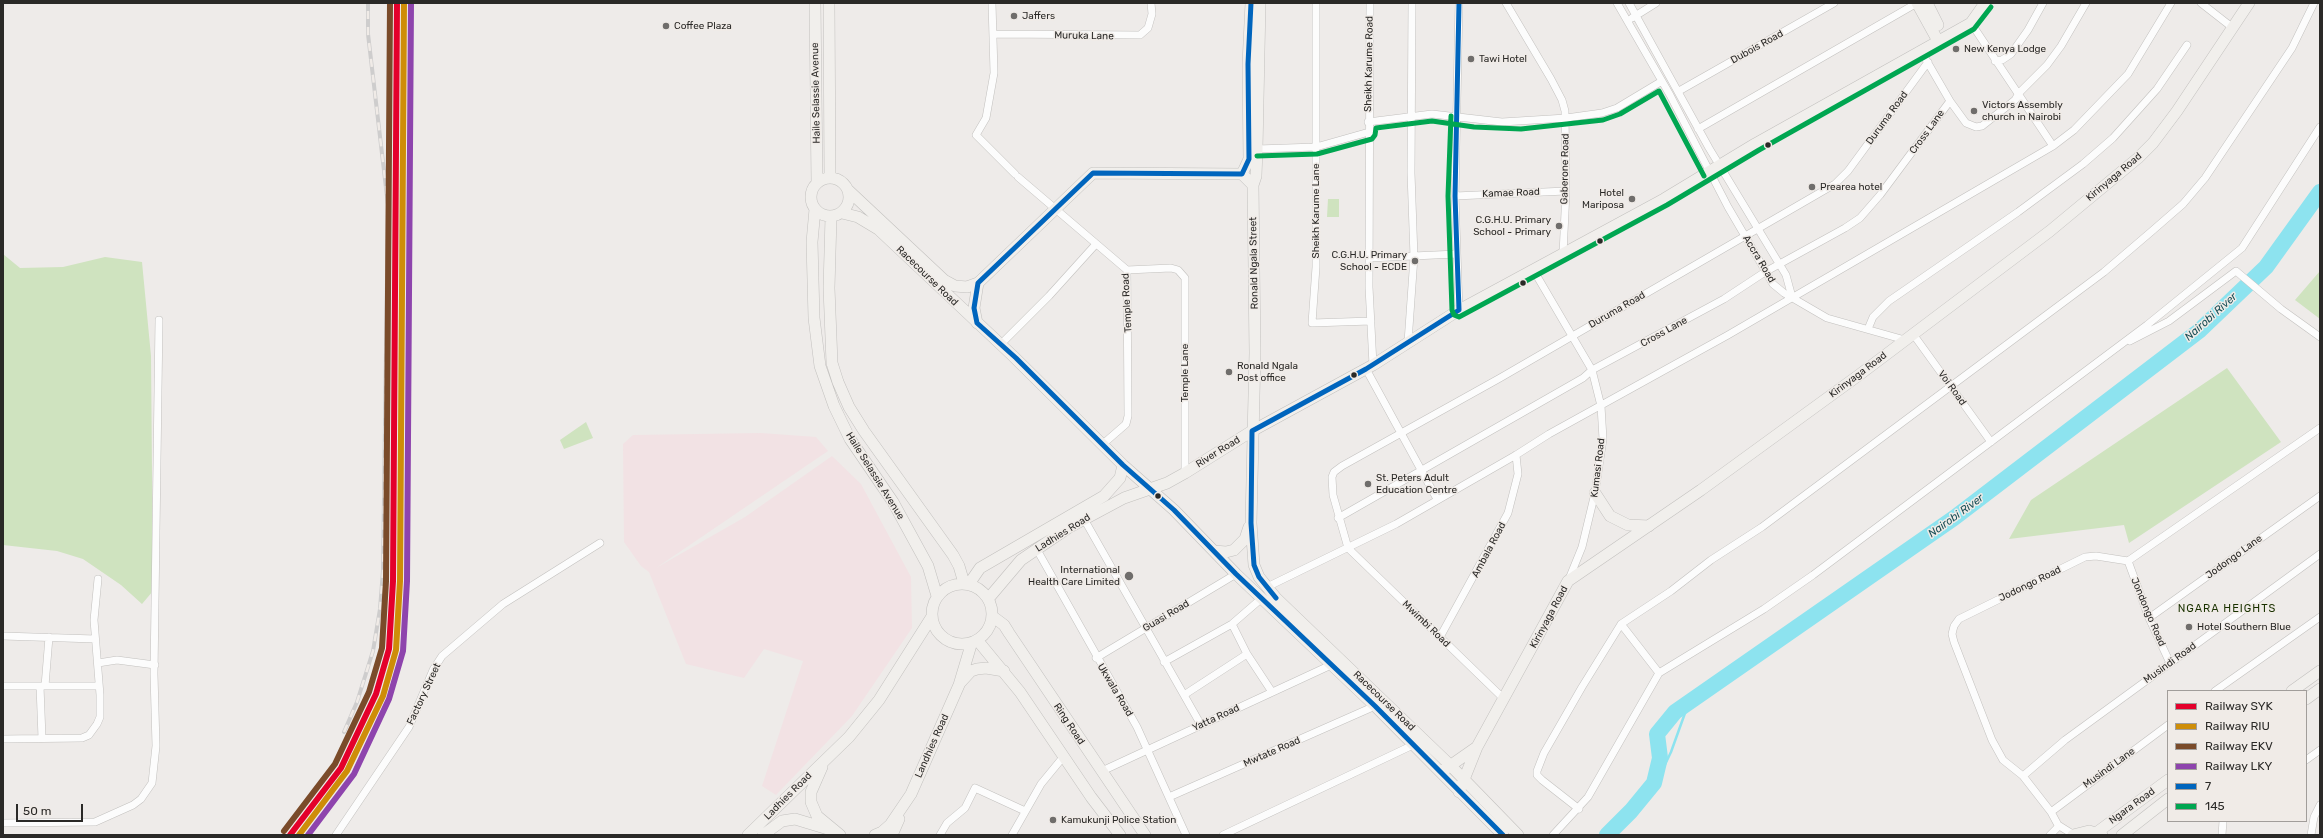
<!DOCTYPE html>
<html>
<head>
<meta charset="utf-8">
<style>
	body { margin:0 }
	#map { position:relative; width:2323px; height:838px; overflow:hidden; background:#eeebe9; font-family:Rubik,sans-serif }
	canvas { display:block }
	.frame { position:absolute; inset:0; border:4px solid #2a2927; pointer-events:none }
	.legend { position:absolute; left:2167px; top:690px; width:140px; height:132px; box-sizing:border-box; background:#f0ebe7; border:1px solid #a19d9a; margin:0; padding:5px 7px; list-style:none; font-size:12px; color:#2a2927 }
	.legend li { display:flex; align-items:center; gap:8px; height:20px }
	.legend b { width:20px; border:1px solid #a19d9a }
	.scale { position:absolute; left:16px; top:804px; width:67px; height:18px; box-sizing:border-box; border:2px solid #2a2927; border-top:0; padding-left:5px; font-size:12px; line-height:14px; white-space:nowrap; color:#2a2927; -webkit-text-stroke:3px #f0ebe7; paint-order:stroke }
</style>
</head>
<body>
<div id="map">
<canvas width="2323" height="838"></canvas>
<div class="frame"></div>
<ul class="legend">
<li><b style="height:5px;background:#e4002b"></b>Railway SYK</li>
<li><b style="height:5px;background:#ce8d08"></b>Railway RIU</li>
<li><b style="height:5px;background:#7a4b2a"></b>Railway EKV</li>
<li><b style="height:5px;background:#8e44ad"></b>Railway LKY</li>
<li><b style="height:5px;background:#0065bd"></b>7</li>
<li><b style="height:5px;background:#00a651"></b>145</li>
</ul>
<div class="scale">50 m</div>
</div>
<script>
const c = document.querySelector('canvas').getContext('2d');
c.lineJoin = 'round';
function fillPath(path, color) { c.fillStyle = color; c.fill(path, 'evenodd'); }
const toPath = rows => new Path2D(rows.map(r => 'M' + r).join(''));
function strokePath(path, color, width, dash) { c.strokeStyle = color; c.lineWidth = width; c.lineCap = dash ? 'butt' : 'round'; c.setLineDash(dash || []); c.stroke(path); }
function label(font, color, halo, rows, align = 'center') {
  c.font = font + ' Rubik,sans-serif'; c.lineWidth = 3; c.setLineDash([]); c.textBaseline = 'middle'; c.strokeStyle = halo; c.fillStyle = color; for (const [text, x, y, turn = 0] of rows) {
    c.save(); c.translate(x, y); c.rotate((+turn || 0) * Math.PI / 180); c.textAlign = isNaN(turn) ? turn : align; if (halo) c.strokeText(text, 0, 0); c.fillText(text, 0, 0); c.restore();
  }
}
const commercial = toPath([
	[761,433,816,437,828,451,656,568,745,517,832,456,861,484,911,577,912,628,852,716,776,795,762,786,803,661,764,649,744,678,686,664,649,572,641,566,624,542,623,444,633,435]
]);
const green = toPath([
	[1328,199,1339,199,1339,217,1327,217],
	[3,254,20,268,63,267,105,257,142,262,151,356,153,591,142,604,121,585,83,559,57,551,3,545],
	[2320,271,2320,319,2295,300],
	[2227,368,2281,442,2129,543,2124,525,2009,539,2031,500],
	[586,422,593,438,564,449,560,440]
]);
const stream = toPath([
	[1654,783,1659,777,1671,752,1689,702]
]);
const river = toPath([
	[1607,835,1631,811,1654,783,1660,758,1657,734,1675,712,1954,518,2199,331,2266,267,2320,192]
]);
const street = toPath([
	[992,3,994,73,986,118,976,135,1015,174],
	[1316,3,1316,267,1312,323,1371,321],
	[1370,3,1369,287,1373,365],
	[1506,3,1551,79,1562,100,1565,111,1566,191,1563,254],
	[1617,3,1670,95,1728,207,1773,284,1784,293,1827,318,1905,340],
	[1629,3,1709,148,1786,275,1792,297],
	[2201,3,2233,28],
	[1632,18,1656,3],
	[1971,23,2053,146],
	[993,34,1140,35,1148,28,1152,14,1151,3],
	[1921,51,1950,101,1966,123,1976,127,1982,126,2015,100,2019,93,2047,65,2061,46,2086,3],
	[1995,61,2002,60,2011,54,2028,30,2043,3],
	[1679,91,1834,3],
	[1368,122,1432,114,1502,122,1566,118,1602,113,1617,108,1662,81],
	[1698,129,1917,3],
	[1257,149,1316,147,1369,132],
	[1018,177,1127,270,1128,416,1126,424,1103,444],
	[1455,196,1566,191],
	[1369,258,1457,254],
	[1127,270,1171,268,1178,270,1185,278,1185,473],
	[1534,271,1592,370,1601,406,1603,439,1595,493,1582,547,1569,579],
	[1459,310,1455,196,1459,3],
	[1868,329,1873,317,1889,301,2018,212,2083,164,2113,138,2157,89,2187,45],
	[1913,334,1991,442],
	[2130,341,2169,321,2236,271,2281,309,2320,337],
	[1408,342,1414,257,1411,173,1412,3],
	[1001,344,1049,296,1096,244],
	[1366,369,1437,499],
	[1338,518,1583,378,1592,370,1724,299,1765,272,1845,228,1860,218,1880,195,1950,101],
	[1084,519,1201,725],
	[1036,548,1137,727,1186,835],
	[2128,561,2149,618,2170,663],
	[1267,587,1396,524,1516,455,1549,434,1728,335,2053,146,2074,130,2128,74,2171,3],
	[2149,618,2320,496],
	[1232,624,1247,654,1272,692],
	[1621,624,1659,673,1764,609,1813,575,2147,325,2242,248,2320,127],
	[3,636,95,639],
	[1440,637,1508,513,1518,474,1516,455],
	[1096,658,1236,574],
	[1164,662,1232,624,1262,598],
	[98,663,117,660,155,665],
	[3,686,99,686],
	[40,686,42,738],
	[45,686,49,637],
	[2215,691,2320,617],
	[1184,695,1247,654],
	[1504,699,1348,548,1333,495,1332,477,1334,472,1342,466,1500,378,1835,184,1848,171,1928,62],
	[3,739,82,738,89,735,97,724,100,717,100,695,94,620,98,579],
	[2306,760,2320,750],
	[1102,771,1331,665],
	[2023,776,2065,740,2320,554],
	[1169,797,1375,706],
	[1579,809,1542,780,1537,775,1537,771,1544,753,1582,687,1621,624,1671,591,1711,560,1762,527,2104,272,2152,231,2183,204,2205,178,2292,48,2314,3],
	[2051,812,2168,725],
	[3,823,95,822,133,805,141,799,152,783,156,746,154,674,159,320],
	[336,835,409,727,433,670,442,656,503,604,600,543],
	[940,835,947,823,965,808,975,788,1025,811],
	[1012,835,1041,784,1064,756],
	[1223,835,1413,745],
	[1553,835,1588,797,1659,673],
	[2050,835,2059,826],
	[2074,835,2058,825,2051,812,2023,776,2003,760,1992,740,1954,642,1952,634,1954,626,1959,619,2085,557,2096,556,2128,561,2320,428],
	[2222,835,2223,821],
	[2311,835,2314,817,2320,805]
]);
const secondary = toPath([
	[815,3,817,183],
	[829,3,830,178],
	[1260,3,1257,149,1256,176,1253,185,1255,353,1251,523,1254,565,1259,577,1276,598,1450,765,1518,835],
	[1917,3,1938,41],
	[1927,3,1938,25],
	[1242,174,1249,159,1248,64,1251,3],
	'811 197a19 19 0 1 1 38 0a19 19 0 1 1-38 0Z',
	[848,190,944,280,955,286,967,287,978,283,1093,173,1242,174,1253,185],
	[815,209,812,242,814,318,820,366,834,406,850,439,893,502,928,566,937,596],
	[842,213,858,217,878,229,1013,356,1123,465,1174,510,1236,574,1375,706,1503,835],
	[831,217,829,288,832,363,838,382,849,407,864,431,953,555,959,566,964,583],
	[977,323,974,308,978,283],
	[1595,493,1610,516,1628,525,1649,526],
	[1214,551,1226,552,1234,550,1245,539,1249,527],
	'932 614a30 30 0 1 1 60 0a30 30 0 1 1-60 0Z',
	[969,584,980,568,1104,496,1120,478,1123,465],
	[988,599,1021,560,1068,528,1124,498,1167,483,1185,473,1252,431,1373,365,1459,310,1664,199,1755,144,1971,23,1985,3],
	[992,616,1004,625,1009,633,1145,835],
	[978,641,1020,692,1091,797,1120,835],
	[960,683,971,671,977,669,986,668,1004,671],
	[2292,691,2320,671],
	[2306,699,2320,689],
	[822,767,811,792,811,802,817,816,840,835],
	[1444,770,1477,747],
	[1459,792,1477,747,1568,581,1701,490,1859,375,2050,231,2138,158,2153,143,2177,111,2249,3],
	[2096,833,2168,780],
	[748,835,849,737,879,700,931,618],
	[763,835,782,821,795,819,828,829],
	[875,835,882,832,890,825,911,794,959,685,971,645],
	[892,835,899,819],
	[2073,835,2089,831,2102,835],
	[2122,835,2168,799]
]);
const rail = toPath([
	[344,732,357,702,373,651,380,609,383,571,388,205,368,34,368,3]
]);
const bus1 = toPath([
	[1251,3,1248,64,1249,159,1242,174,1093,173,978,283,974,308,977,323,1016,358,1123,465,1174,510,1236,574,1375,706,1503,835],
	[1276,598,1259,577,1254,565,1251,523,1252,431,1366,369,1459,310,1455,196,1459,3]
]);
const bus2 = toPath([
	[1451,116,1448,196,1452,310,1454,315,1459,317,1667,205,1759,150,1974,29,1991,7],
	[1257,156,1317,154,1372,139,1375,135,1376,128,1432,121,1474,127,1521,129,1603,120,1620,114,1659,91,1704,176]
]);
const rail1 = toPath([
	[290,835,341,768,376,694,389,649,393,581,397,3]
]);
const rail2 = toPath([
	[299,835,347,771,383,696,396,650,400,581,404,3]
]);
const rail3 = toPath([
	[284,831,335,764,369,692,382,648,386,581,390,3]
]);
const rail4 = toPath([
	[308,835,354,774,389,699,403,651,407,581,411,3]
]);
const markers = [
	[1014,16,4,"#6f6d6b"],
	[666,26,4,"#6f6d6b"],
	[1956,49,4,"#6f6d6b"],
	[1471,59,4,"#6f6d6b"],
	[1974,111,4,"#6f6d6b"],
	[1768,145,3.5,"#2a2927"],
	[1812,187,4,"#6f6d6b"],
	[1632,199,4,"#6f6d6b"],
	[1559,226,4,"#6f6d6b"],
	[1600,241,3.5,"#2a2927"],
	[1415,261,4,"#6f6d6b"],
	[1523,283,3.5,"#2a2927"],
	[1229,372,4,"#6f6d6b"],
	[1354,375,3.5,"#2a2927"],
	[1368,484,4,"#6f6d6b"],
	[1158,496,3.5,"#2a2927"],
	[1129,576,5,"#6f6d6b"],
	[2189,627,4,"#6f6d6b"],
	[1053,820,4,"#6f6d6b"]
];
const poiNames = [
	["Jaffers",1022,16],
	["Coffee Plaza",674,26],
	["New Kenya Lodge",1964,49],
	["Tawi Hotel",1479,59],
	["Victors Assembly",1982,105],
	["church in Nairobi",1982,117],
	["Prearea hotel",1820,187],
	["Hotel",1624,193,"right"],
	["Mariposa",1624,205,"right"],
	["C.G.H.U. Primary",1551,220,"right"],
	["School - Primary",1551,232,"right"],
	["C.G.H.U. Primary",1407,255,"right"],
	["School - ECDE",1407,267,"right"],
	["Ronald Ngala",1237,366],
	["Post office",1237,378],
	["St. Peters Adult",1376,478],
	["Education Centre",1376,490],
	["International",1120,570,"right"],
	["Health Care Limited",1120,582,"right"],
	["Hotel Southern Blue",2197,627],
	["Kamukunji Police Station",1061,820]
];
const streetNames = [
	["Muruka Lane",1084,36,1],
	["Dubois Road",1757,47,-29],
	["Sheikh Karume Road",1369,64,-89],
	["Haile Selassie Avenue",816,93,-91],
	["Duruma Road",1887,118,-54],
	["Cross Lane",1927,132,-54],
	["Gaberone Road",1565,169,-89],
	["Kirinyaga Road",2114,177,-40],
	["Kamae Road",1511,193,-2],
	["Sheikh Karume Lane",1316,211,-90],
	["Accra Road",1759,259,59],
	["Ronald Ngala Street",1254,263,-91],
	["Racecourse Road",927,276,44],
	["Temple Road",1127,303,-93],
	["Duruma Road",1617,310,-30],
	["Cross Lane",1664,332,-29],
	["Temple Lane",1185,373,-90],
	["Kirinyaga Road",1858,375,-37],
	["Voi Road",1952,388,54],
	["River Road",1218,452,-32],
	["Kumasi Road",1598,468,-83],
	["Haile Selassie Avenue",875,476,58],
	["Ladhies Road",1063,533,-32],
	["Ambala Road",1489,550,-62],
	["Jodongo Lane",2234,557,-36],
	["Jodongo Road",2030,584,-26],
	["Jondongo Road",2148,612,67],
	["Guasi Road",1166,616,-31],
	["Kirinyaga Road",1549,617,-62],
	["Mwimbi Road",1426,624,44],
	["Musindi Road",2170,663,-36],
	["Ukwala Road",1115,690,59],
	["Factory Street",424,694,-65],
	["Racecourse Road",1384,701,44],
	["Yatta Road",1216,718,-25],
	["Ring Road",1069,724,56],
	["Landhies Road",932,746,-66],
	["Mwtate Road",1272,752,-24],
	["Musindi Lane",2109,768,-36],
	["Ladhies Road",788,796,-45],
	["Ngara Road",2132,806,-36]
];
const waterNames = [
	["Nairobi River",2211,317,-42],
	["Nairobi River",1956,516,-36]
];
const neighbourhoodNames = [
	["NGARA HEIGHTS",2227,609]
];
fillPath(commercial, '#f2e2e4');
fillPath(green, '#cfe3bf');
strokePath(stream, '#8de3ef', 2.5);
strokePath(river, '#8de3ef', 16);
strokePath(street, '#c2c0be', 8);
strokePath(secondary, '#c2c0be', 12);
strokePath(street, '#fcfcfc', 7);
strokePath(secondary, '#f1efec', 11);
strokePath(rail, '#cecdcd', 4);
strokePath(rail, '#f0ebe7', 2.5, [8]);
strokePath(bus1, '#0065bd', 5);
strokePath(bus2, '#00a651', 5);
strokePath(rail1, '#e4002b', 6);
strokePath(rail2, '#ce8d08', 6);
strokePath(rail3, '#7a4b2a', 6);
strokePath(rail4, '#8e44ad', 6);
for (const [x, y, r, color] of markers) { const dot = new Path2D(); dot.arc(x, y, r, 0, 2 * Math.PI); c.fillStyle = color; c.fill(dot); strokePath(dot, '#f0ebe7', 1.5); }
label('10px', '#2a2927', '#f0ebe7', poiNames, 'left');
label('10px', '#2a2927', '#f0ebe7', streetNames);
label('italic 11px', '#174e56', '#f0ebe7', waterNames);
c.letterSpacing = '1px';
label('11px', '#193100', '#f0ebe7', neighbourhoodNames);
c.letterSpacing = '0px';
</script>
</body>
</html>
